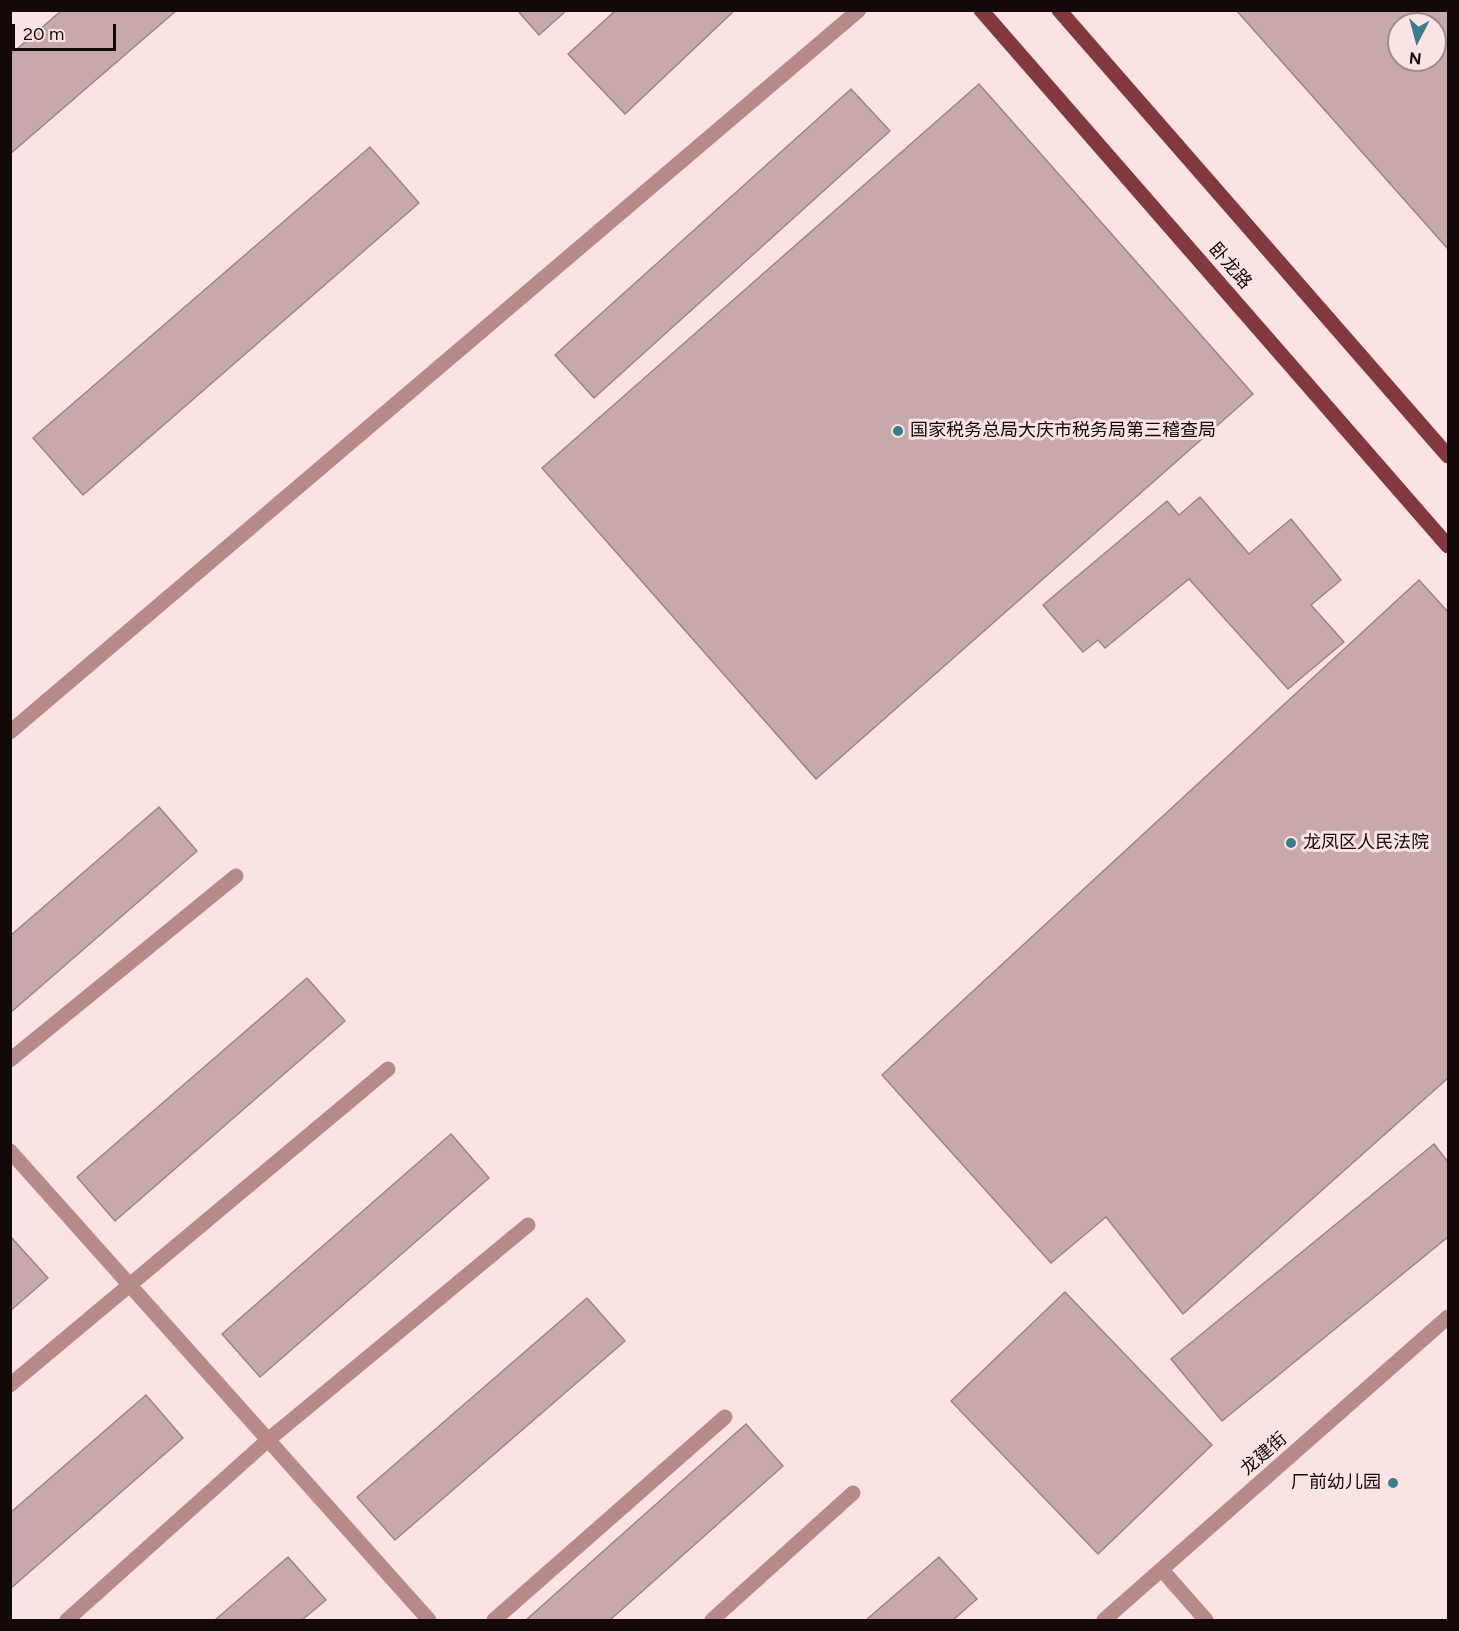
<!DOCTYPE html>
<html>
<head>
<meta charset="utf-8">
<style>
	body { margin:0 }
	#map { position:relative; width:1459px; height:1631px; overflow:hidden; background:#fce3e3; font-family:Figtree,sans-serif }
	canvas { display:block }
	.frame { position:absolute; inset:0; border:12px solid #130909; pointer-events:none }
	.north { position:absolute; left:1387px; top:12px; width:60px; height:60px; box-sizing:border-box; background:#fce3e3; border:2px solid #9f8c8c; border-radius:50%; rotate:186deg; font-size:16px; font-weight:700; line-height:24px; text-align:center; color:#130909 }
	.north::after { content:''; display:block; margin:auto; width:21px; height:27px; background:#3a7d8d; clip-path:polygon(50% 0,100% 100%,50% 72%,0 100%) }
	.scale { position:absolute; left:12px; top:24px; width:104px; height:27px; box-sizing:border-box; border:3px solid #130909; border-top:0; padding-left:8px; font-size:18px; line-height:21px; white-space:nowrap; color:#130909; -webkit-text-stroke:4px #fce3e3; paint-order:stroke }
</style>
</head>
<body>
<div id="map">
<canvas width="1459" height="1631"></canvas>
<div class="frame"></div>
<div class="north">N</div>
<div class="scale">20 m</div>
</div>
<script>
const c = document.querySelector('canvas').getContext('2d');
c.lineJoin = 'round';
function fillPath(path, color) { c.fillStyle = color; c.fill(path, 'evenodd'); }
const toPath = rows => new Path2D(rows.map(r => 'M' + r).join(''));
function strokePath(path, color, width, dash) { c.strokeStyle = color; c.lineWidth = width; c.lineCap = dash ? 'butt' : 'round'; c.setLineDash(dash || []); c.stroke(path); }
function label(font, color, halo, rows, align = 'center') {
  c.font = font + ' Figtree,"Noto Sans SC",sans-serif'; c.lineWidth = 6; c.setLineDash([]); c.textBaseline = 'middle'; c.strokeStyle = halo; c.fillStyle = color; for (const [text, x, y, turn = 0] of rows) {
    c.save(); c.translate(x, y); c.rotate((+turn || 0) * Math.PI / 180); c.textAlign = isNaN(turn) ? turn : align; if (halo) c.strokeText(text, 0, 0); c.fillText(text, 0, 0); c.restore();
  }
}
const building = toPath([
	[62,10,177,10,10,154,10,55,62,10],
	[517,10,567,10,539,35,517,10],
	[616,10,735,10,625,114,568,54,616,10],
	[1236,10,1448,10,1448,249,1236,10],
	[1399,24,1435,24,1435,60,1399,60,1399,24],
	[979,84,1253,394,816,779,542,468,979,84],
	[851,89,890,131,594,398,555,355,851,89],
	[370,147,419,203,83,495,33,438,370,147],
	[1200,497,1249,554,1291,519,1341,580,1311,605,1344,642,1288,689,1189,579,1105,648,1098,640,1083,652,1043,605,1167,501,1179,515,1200,497],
	[1419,580,1448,612,1448,1078,1183,1314,1106,1217,1051,1263,882,1075,1419,580],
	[159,807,197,851,10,1013,10,936,159,807],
	[307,978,345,1021,115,1221,77,1177,307,978],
	[451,1134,489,1178,260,1377,222,1334,451,1134],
	[1434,1144,1448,1162,1448,1237,1222,1421,1171,1359,1434,1144],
	[10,1236,48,1278,10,1311,10,1236],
	[1065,1292,1212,1445,1098,1554,951,1401,1065,1292],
	[587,1298,625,1341,395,1540,357,1497,587,1298],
	[146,1395,183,1438,10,1589,10,1513,146,1395],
	[746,1424,783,1466,610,1620,526,1620,746,1424],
	[288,1557,326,1600,302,1620,215,1620,288,1557],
	[939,1557,977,1599,953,1620,866,1620,939,1557]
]);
const minor = toPath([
	[10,732,859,10],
	[10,1060,236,876],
	[10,1151,429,1620],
	[10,1385,388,1069],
	[67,1620,268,1440,528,1225],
	[494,1620,725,1417],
	[712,1620,853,1493]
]);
const tertiary = toPath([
	[1162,1570,1206,1620],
	[1104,1620,1448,1317]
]);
const primary = toPath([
	[981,10,1448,546],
	[1059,10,1448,456]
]);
const markers = [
	[898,431,6,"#3a7d8d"],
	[1291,843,6,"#3a7d8d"],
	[1393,1483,6,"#3a7d8d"]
];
const streetNames = [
	["卧龙路",1230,266,49],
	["龙建街",1264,1454,-41]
];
const poiNames = [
	["国家税务总局大庆市税务局第三稽查局",910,431],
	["龙凤区人民法院",1303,843],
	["厂前幼儿园",1381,1483,"right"]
];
fillPath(building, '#c7a9a9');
strokePath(building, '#9f8383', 1.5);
strokePath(minor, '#b78a8a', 15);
strokePath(tertiary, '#b78a8a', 15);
strokePath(primary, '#83383d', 15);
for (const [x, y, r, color] of markers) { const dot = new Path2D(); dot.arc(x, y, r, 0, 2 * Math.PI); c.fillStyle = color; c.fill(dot); strokePath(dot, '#fce3e3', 2); }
label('18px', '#130909', '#fce3e3', streetNames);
label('18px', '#130909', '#fce3e3', poiNames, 'left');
</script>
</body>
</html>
